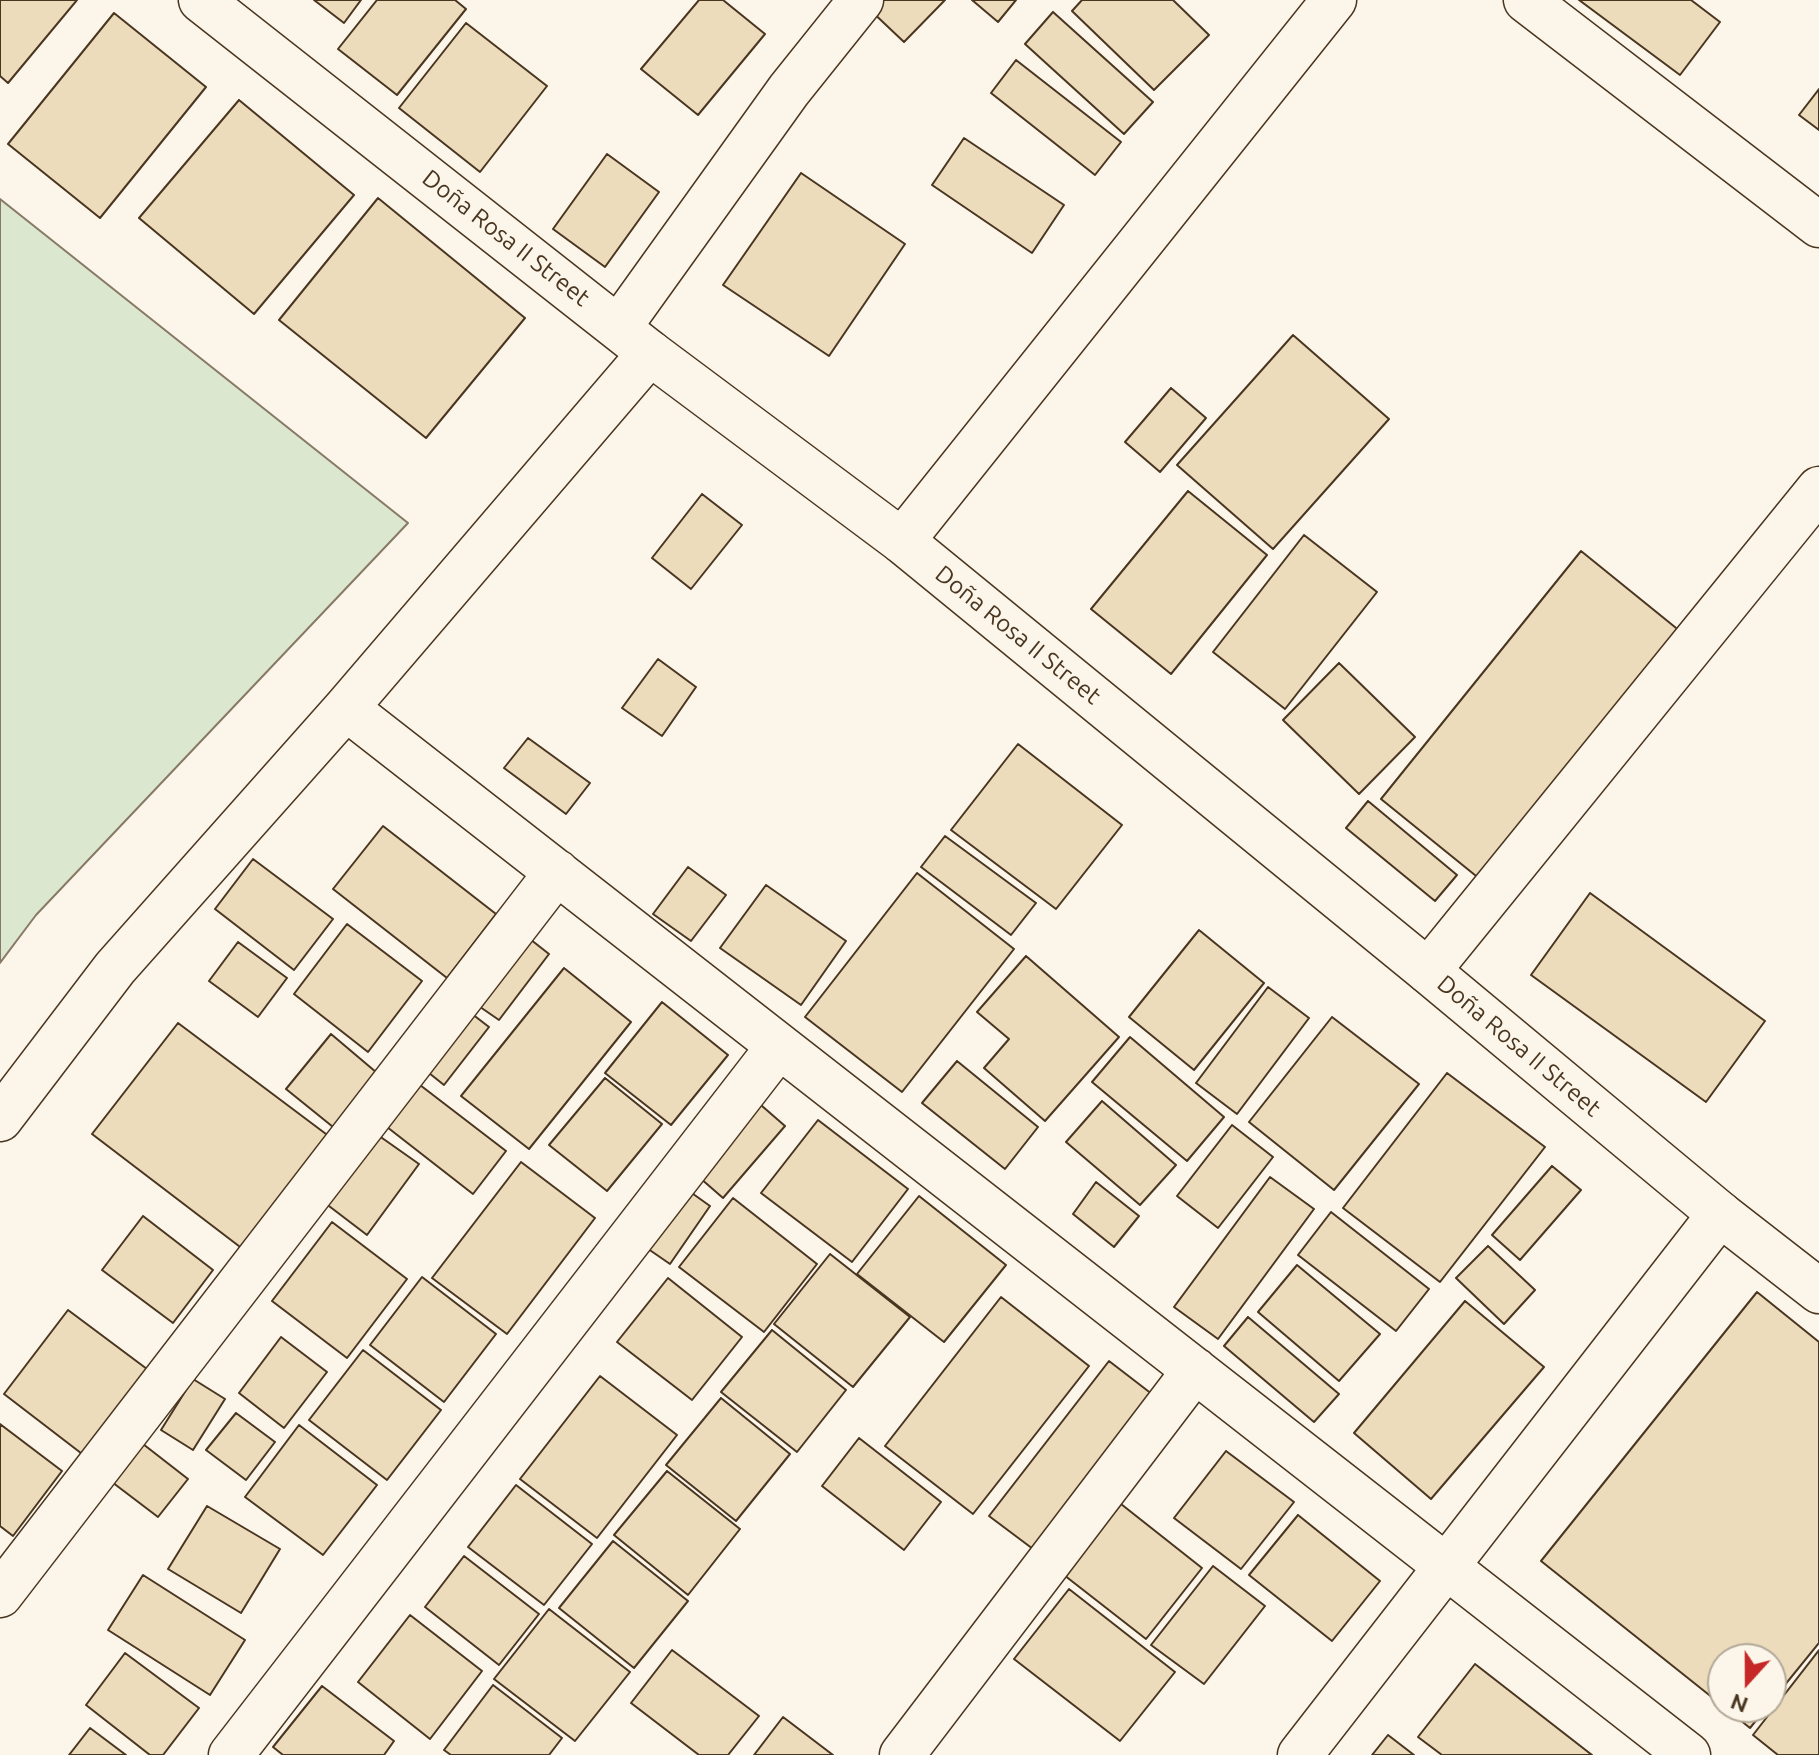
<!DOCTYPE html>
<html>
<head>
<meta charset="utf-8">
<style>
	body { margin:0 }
	#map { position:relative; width:1819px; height:1755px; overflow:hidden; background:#fbf6e9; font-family:Ubuntu,sans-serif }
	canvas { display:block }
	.north { position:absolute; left:1707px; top:1643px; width:80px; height:80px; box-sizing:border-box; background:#fbf6e9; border:2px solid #b4a999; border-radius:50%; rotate:201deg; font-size:22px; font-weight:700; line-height:32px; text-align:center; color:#4a3520 }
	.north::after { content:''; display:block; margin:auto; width:28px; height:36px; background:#c62828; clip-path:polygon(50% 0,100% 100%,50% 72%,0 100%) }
</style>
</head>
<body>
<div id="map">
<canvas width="1819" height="1755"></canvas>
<div class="north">N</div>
</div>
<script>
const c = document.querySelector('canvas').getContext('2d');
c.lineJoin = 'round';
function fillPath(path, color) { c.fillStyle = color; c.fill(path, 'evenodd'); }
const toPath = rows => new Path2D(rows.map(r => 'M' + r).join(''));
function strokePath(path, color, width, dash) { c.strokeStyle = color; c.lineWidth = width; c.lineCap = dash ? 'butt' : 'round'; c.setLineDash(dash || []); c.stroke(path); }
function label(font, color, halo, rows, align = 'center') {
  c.font = font + ' Ubuntu,sans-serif'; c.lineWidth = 6; c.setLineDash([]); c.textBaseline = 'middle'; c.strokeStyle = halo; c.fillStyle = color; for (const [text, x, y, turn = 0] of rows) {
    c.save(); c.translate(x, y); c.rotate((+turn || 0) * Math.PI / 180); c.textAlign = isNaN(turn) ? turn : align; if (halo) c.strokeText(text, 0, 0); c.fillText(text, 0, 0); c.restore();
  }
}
const green = toPath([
	[0,199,408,523,36,915,0,963,0,199]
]);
const building = toPath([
	[0,0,77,0,8,83,0,76,0,0],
	[314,0,361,0,344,23,314,0],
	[377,0,455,0,466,9,397,95,338,49,377,0],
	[699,0,723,0,765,34,698,115,641,69,699,0],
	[874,0,945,0,904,42,867,7,874,0],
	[972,0,1016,0,998,22,972,0],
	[1082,0,1173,0,1209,35,1154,90,1072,11,1082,0],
	[1579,0,1691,0,1720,22,1680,75,1579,0],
	[1053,12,1153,102,1124,134,1025,44,1053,12],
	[114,13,206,87,100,218,8,144,114,13],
	[466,23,547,86,480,172,399,108,466,23],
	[1016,60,1121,142,1095,175,991,93,1016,60],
	[1819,89,1819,130,1799,115,1819,89],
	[239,100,354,195,254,314,139,218,239,100],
	[964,138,1064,205,1032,253,932,185,964,138],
	[607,154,659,192,605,267,553,229,607,154],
	[801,173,905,244,829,356,723,285,801,173],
	[378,198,525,318,426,438,279,320,378,198],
	[1293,335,1389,419,1273,549,1177,465,1293,335],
	[1171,388,1206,418,1160,472,1125,442,1171,388],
	[1188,491,1267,555,1171,674,1091,609,1188,491],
	[702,494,742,525,691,589,652,558,702,494],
	[1304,535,1377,592,1285,709,1213,652,1304,535],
	[1581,551,1686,636,1486,884,1381,799,1581,551],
	[658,659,696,687,662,736,622,708,658,659],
	[1339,663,1415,737,1359,794,1283,720,1339,663],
	[528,738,590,783,566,814,504,768,528,738],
	[1018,744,1122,825,1056,909,951,830,1018,744],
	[1368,801,1457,875,1435,901,1346,828,1368,801],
	[383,826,496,914,447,978,333,889,383,826],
	[945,836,1036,903,1011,935,921,867,945,836],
	[253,859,333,919,294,970,215,909,253,859],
	[688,867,726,895,691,941,653,914,688,867],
	[917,873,1014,949,902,1092,805,1017,917,873],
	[766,885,846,941,801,1005,720,948,766,885],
	[1590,893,1765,1021,1706,1102,1531,975,1590,893],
	[347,924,422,981,368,1052,294,994,347,924],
	[1199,930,1264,983,1194,1070,1129,1017,1199,930],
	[521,932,549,954,499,1020,470,1000,521,932],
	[238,942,287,978,258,1017,209,981,238,942],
	[1026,956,1119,1037,1045,1121,984,1068,1009,1039,977,1012,1026,956],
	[564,968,631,1022,529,1149,461,1096,564,968],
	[1268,987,1309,1018,1237,1114,1196,1083,1268,987],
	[662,1002,728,1055,671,1125,605,1073,662,1002],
	[463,1007,489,1027,444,1085,419,1065,463,1007],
	[1332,1017,1419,1084,1334,1190,1249,1122,1332,1017],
	[178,1023,334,1140,248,1253,92,1134,178,1023],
	[331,1034,383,1078,338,1131,286,1089,331,1034],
	[1130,1037,1224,1117,1187,1161,1092,1082,1130,1037],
	[957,1061,1038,1127,1005,1169,922,1103,957,1061],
	[1447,1073,1545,1147,1440,1282,1343,1208,1447,1073],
	[605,1078,662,1124,607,1191,549,1145,605,1078],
	[420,1085,506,1151,473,1194,387,1127,420,1085],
	[754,1099,785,1126,723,1198,692,1171,754,1099],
	[1102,1101,1176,1165,1140,1205,1066,1142,1102,1101],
	[818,1120,908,1189,852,1262,761,1193,818,1120],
	[1232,1125,1273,1157,1218,1228,1177,1196,1232,1125],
	[375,1133,419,1164,367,1235,325,1203,375,1133],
	[521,1162,595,1218,507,1334,432,1278,521,1162],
	[1552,1166,1581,1190,1520,1260,1492,1235,1552,1166],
	[1270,1177,1314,1209,1218,1339,1174,1307,1270,1177],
	[1096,1182,1139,1216,1114,1247,1073,1214,1096,1182],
	[682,1186,710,1206,670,1264,641,1244,682,1186],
	[919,1196,1006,1265,944,1342,857,1274,919,1196],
	[733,1198,817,1264,764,1332,679,1267,733,1198],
	[1331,1212,1429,1289,1396,1331,1298,1255,1331,1212],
	[143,1216,213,1270,173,1323,102,1270,143,1216],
	[332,1222,407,1279,347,1358,272,1301,332,1222],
	[1488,1246,1535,1290,1504,1324,1456,1278,1488,1246],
	[830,1254,910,1317,853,1387,774,1324,830,1254],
	[1297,1265,1380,1334,1339,1381,1258,1312,1297,1265],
	[422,1277,496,1334,444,1402,370,1345,422,1277],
	[668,1278,742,1337,692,1400,617,1342,668,1278],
	[1757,1292,1819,1342,1819,1643,1771,1702,1771,1659,1723,1659,1723,1706,1541,1561,1757,1292],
	[1001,1297,1089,1366,973,1514,885,1446,1001,1297],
	[1465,1301,1544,1367,1431,1499,1354,1433,1465,1301],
	[68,1310,155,1375,90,1460,4,1394,68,1310],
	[1248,1317,1339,1394,1314,1422,1224,1346,1248,1317],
	[772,1330,846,1390,797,1452,721,1392,772,1330],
	[281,1337,327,1372,284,1428,239,1393,281,1337],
	[363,1350,441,1410,387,1480,309,1420,363,1350],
	[1109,1361,1161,1401,1041,1555,989,1516,1109,1361],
	[600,1376,677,1435,597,1538,520,1479,600,1376],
	[193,1379,225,1399,193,1450,161,1430,193,1379],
	[721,1398,790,1454,736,1521,666,1465,721,1398],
	[236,1413,275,1442,246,1480,206,1450,236,1413],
	[0,1424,62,1471,13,1536,0,1526,0,1424],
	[299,1425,377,1485,323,1555,245,1497,299,1425],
	[134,1437,188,1479,158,1517,104,1476,134,1437],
	[859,1438,941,1502,904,1550,822,1486,859,1438],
	[1226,1451,1294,1502,1241,1569,1174,1518,1226,1451],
	[667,1471,740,1529,688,1595,614,1535,667,1471],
	[516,1485,592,1544,544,1605,468,1547,516,1485],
	[1121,1504,1202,1568,1146,1639,1064,1575,1121,1504],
	[207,1506,280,1549,241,1613,168,1569,207,1506],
	[1298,1515,1380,1581,1332,1641,1249,1575,1298,1515],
	[613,1541,688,1601,634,1668,559,1608,613,1541],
	[464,1556,539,1614,499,1665,425,1607,464,1556],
	[1213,1566,1265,1606,1204,1684,1151,1645,1213,1566],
	[143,1575,245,1640,210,1695,108,1630,143,1575],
	[1069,1589,1175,1672,1120,1741,1014,1659,1069,1589],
	[549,1609,630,1672,575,1741,494,1679,549,1609],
	[410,1615,482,1671,430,1739,358,1682,410,1615],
	[672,1650,759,1716,728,1755,699,1755,631,1703,672,1650],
	[1819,1650,1819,1755,1778,1755,1753,1735,1819,1650],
	[125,1653,199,1708,163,1755,150,1755,86,1705,125,1653],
	[1475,1664,1592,1755,1442,1755,1418,1737,1475,1664],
	[493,1685,562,1738,549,1755,451,1755,444,1750,493,1685],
	[322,1686,394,1741,384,1755,283,1755,273,1747,322,1686],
	[1724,1707,1767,1707,1750,1728,1724,1707],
	[783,1717,833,1755,754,1755,783,1717],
	[90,1728,126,1755,69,1755,90,1728],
	[1388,1735,1414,1755,1372,1755,1388,1735]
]);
const minor = toPath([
	[1526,0,1819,225],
	[619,327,789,90,861,0],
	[902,541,1334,0],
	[346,708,1688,1755],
	[1428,971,1819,489],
	[0,1119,115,968,346,708,650,353],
	[0,1595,557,872],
	[231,1755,779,1046],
	[902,1755,1195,1370],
	[1300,1755,1720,1214]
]);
const secondary = toPath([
	[201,0,650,353,902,541,1428,971,1720,1214,1819,1291]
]);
const streetNames = [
	["Doña Rosa II Street",506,238,38],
	["Doña Rosa II Street",1018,635,39],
	["Doña Rosa II Street",1519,1046,40]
];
fillPath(green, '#dce7d0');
strokePath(green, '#887966', 2);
fillPath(building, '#ecdcbc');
strokePath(building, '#4a3520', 2);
strokePath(minor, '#4a3520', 47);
strokePath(secondary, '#4a3520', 47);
strokePath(minor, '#fbf6e9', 44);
strokePath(secondary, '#fbf6e9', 44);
label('24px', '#4a3520', '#fbf6e9', streetNames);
</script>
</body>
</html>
